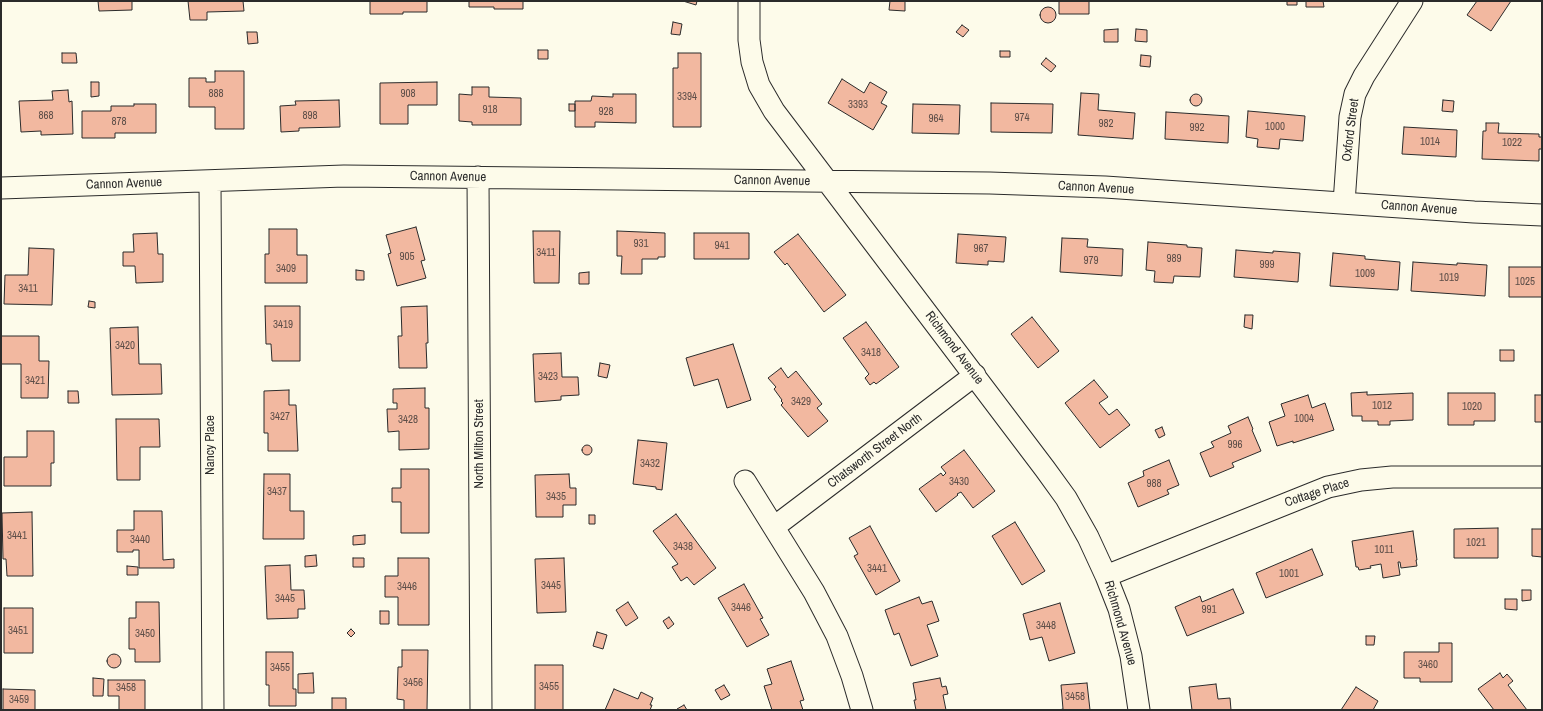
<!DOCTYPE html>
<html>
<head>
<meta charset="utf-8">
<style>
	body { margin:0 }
	#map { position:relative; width:1543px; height:711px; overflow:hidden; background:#fdfbea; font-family:"Archivo Narrow",sans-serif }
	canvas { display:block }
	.frame { position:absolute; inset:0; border:2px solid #2b2b2b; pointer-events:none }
</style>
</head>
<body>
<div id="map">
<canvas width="1543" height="711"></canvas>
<div class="frame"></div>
</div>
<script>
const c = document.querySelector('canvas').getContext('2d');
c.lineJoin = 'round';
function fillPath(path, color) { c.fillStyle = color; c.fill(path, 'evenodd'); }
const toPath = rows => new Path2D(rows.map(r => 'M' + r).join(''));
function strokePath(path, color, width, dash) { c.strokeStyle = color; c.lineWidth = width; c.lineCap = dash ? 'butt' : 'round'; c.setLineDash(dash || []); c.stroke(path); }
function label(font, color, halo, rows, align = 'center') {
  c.font = font + ' "Archivo Narrow",sans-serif'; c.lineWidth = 3; c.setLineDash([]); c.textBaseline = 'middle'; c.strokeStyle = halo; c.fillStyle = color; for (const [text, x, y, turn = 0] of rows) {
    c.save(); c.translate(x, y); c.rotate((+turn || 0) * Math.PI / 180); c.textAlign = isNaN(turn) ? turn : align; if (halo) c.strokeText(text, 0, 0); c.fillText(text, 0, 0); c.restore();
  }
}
const building = toPath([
	[98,1,132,1,132,10,99,11,98,1],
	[188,1,243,1,244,11,207,12,207,20,190,20,188,1],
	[370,1,427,1,427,12,403,12,403,14,370,14,370,1],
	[469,1,523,1,523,9,494,9,494,7,469,7,469,1],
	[683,1,697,1,696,5,683,1],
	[890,1,905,1,905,11,889,10,890,1],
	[1059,1,1089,1,1089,14,1059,14,1059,1],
	[1287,1,1297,1,1297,5,1287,5,1287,1],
	[1306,1,1323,1,1324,7,1306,7,1306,1],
	[1477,1,1511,1,1491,31,1467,15,1477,1],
	'1040 15a8 8 0 1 1 16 0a8 8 0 1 1-16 0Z',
	[673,22,682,24,680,35,671,34,673,22],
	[962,25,969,30,963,37,956,32,962,25],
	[1118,29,1118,42,1104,42,1104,30,1118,29],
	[1136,29,1147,30,1147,42,1135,41,1136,29],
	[247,32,257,32,258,43,248,44,247,32],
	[538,50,548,50,548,59,538,59,538,50],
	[1000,51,1010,51,1010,57,1000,57,1000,51],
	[62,53,76,53,77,63,62,63,62,53],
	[678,53,701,53,701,127,673,127,673,68,678,68,678,53],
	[1141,55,1151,56,1150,67,1140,66,1141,55],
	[1046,58,1056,66,1051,72,1041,64,1046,58],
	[215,71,244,71,244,129,215,129,215,107,189,107,189,78,206,78,206,82,215,82,215,71],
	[842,79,864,93,870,82,887,92,881,103,887,106,873,130,828,103,842,79],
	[91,82,99,82,99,96,91,97,91,82],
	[437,82,437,105,408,105,408,124,380,124,380,83,437,82],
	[472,87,489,87,489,97,521,98,521,125,472,125,472,122,459,121,459,94,472,95,472,87],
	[68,90,69,102,72,101,73,134,41,135,41,131,21,132,19,101,53,100,52,91,68,90],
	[1081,93,1099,94,1098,110,1135,113,1133,139,1078,135,1081,93],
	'1190 100a6 6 0 1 1 12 0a6 6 0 1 1-12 0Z',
	[613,94,636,94,636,123,595,122,595,127,575,127,575,101,591,101,592,96,613,97,613,94],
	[339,100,340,127,299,128,299,131,281,132,280,106,296,105,295,101,339,100],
	[1443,100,1454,101,1453,112,1442,111,1443,100],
	[991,103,1053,104,1052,133,991,132,991,103],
	[134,104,156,104,156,133,115,133,115,138,82,138,82,111,111,111,111,106,134,106,134,104],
	[569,104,575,104,575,111,569,111,569,104],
	[913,104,960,105,959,134,912,133,913,104],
	[1248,111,1305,116,1303,141,1280,139,1279,149,1257,147,1258,139,1246,137,1248,111],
	[1166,112,1229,116,1228,143,1165,139,1166,112],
	[1486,123,1499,123,1498,133,1539,134,1539,137,1542,137,1542,149,1539,149,1539,161,1482,159,1483,131,1486,131,1486,123],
	[1404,127,1457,130,1456,157,1402,154,1404,127],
	[416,227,425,260,421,261,426,278,397,286,388,254,391,253,386,235,416,227],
	[269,229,297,229,297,255,307,255,307,283,265,283,265,254,269,254,269,229],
	[533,231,560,231,559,283,534,283,533,231],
	[617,231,665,233,665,257,658,257,658,259,642,259,642,274,621,274,622,256,617,256,617,231],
	[157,233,158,254,163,254,163,282,136,283,135,266,123,266,123,252,134,252,133,234,157,233],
	[694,233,749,233,749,259,694,259,694,233],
	[798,234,846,295,824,312,787,263,785,265,774,252,798,234],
	[958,234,1006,237,1004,262,988,261,988,265,956,263,958,234],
	[1062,238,1088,239,1087,247,1123,249,1122,276,1060,272,1062,238],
	[1148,242,1187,245,1187,247,1202,248,1200,277,1174,276,1173,283,1154,282,1155,271,1146,270,1148,242],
	[29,248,54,249,52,305,4,304,5,275,28,275,29,248],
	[1236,250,1273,253,1273,251,1300,253,1298,282,1234,277,1236,250],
	[1333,253,1365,256,1365,259,1400,262,1398,290,1330,286,1333,253],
	[1413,262,1457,265,1457,263,1487,265,1485,296,1411,291,1413,262],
	[1509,267,1542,267,1542,297,1509,297,1509,267],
	[356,270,364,271,364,280,356,280,356,270],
	[589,272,589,284,579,284,579,273,589,272],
	[89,301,95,302,95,308,88,307,89,301],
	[265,306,300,306,300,361,272,361,271,344,266,344,265,306],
	[427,306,428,343,426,343,427,368,399,368,398,336,402,336,401,307,427,306],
	[1245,315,1253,315,1252,329,1244,327,1245,315],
	[1032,317,1059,351,1038,368,1011,334,1032,317],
	[866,322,899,367,876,384,874,382,870,385,865,378,869,374,843,338,866,322],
	[138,327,139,364,161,364,162,394,112,395,110,328,138,327],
	[1,336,39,336,39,361,49,361,48,398,21,398,21,364,1,364,1,336],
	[733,344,751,400,727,408,718,379,694,386,686,358,733,344],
	[1500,350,1514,350,1514,361,1500,361,1500,350],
	[561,353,562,377,578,377,579,395,561,396,561,400,535,402,533,354,561,353],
	[600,363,610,365,607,378,598,376,600,363],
	[781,368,788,378,796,371,822,404,817,408,828,421,808,437,781,405,783,403,781,401,782,400,774,389,776,387,768,378,781,368],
	[1094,380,1108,397,1099,403,1109,415,1117,409,1130,425,1100,448,1065,403,1094,380],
	[425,388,425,408,429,408,429,449,399,450,399,431,388,432,387,409,397,409,397,403,393,403,393,389,425,388],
	[289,390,289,405,296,405,298,451,268,451,268,433,264,433,264,391,289,390],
	[68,391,78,391,79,403,68,403,68,391],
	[1367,392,1367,395,1413,393,1413,420,1390,421,1390,425,1378,425,1378,421,1362,421,1362,416,1352,416,1351,393,1367,392],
	[1448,393,1495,393,1495,421,1474,421,1474,425,1448,425,1448,393],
	[1308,395,1312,408,1325,403,1334,430,1293,443,1293,441,1277,446,1269,422,1285,416,1281,404,1308,395],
	[1535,395,1542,395,1542,422,1535,422,1535,395],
	[1248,417,1253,429,1252,430,1261,451,1232,463,1234,467,1210,477,1200,453,1214,447,1211,442,1231,433,1228,426,1248,417],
	[116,419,159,419,160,447,140,447,140,480,117,480,116,419],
	[1162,427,1165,435,1159,438,1155,430,1162,427],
	[27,431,54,431,54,463,51,463,51,486,4,486,4,457,27,457,27,431],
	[638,440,667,443,662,490,656,489,656,487,633,484,638,440],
	'582 450a5 5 0 1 1 10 0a5 5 0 1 1-10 0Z',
	[964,450,995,491,973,508,961,492,957,494,958,495,936,512,919,489,941,473,943,476,946,473,941,467,964,450],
	[1169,460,1179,485,1167,490,1169,494,1138,507,1128,483,1144,476,1143,471,1169,460],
	[401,469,429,469,429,533,401,533,401,502,392,502,392,488,401,488,401,469],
	[264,474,290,474,290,511,304,511,304,539,263,539,264,474],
	[569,474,570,488,576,488,576,505,563,505,563,517,536,517,535,475,569,474],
	[134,511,162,511,163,560,174,559,174,568,139,568,139,550,133,550,133,552,117,552,117,530,134,530,134,511],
	[32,512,33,576,7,576,6,559,3,559,2,513,32,512],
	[676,514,716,568,694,585,687,577,681,581,672,567,678,564,653,531,676,514],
	[589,515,595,515,595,524,589,524,589,515],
	[1015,522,1045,571,1022,585,992,536,1015,522],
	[870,526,900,581,876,595,854,556,858,554,849,538,870,526],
	[1498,528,1498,558,1454,558,1454,529,1498,528],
	[1532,529,1542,529,1542,557,1532,556,1532,529],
	[1413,531,1417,560,1416,560,1417,566,1401,568,1400,562,1398,562,1400,575,1383,578,1381,564,1370,566,1371,568,1359,570,1358,567,1356,567,1352,541,1413,531],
	[365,535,365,544,353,545,353,536,365,535],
	[1312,549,1323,575,1266,598,1256,573,1312,549],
	[316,555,317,566,305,567,305,556,316,555],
	[353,558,364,558,364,567,353,567,353,558],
	[398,558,429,558,429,625,398,625,398,597,385,597,385,576,398,576,398,558],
	[564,558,566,612,537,613,535,559,564,558],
	[290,565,291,590,304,590,305,609,298,609,298,618,267,619,265,566,290,565],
	[127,566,138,567,138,575,127,575,127,566],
	[744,584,763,618,760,619,769,635,747,647,718,598,744,584],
	[1233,589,1244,613,1187,636,1175,607,1200,596,1202,602,1233,589],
	[1522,590,1531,590,1531,600,1522,601,1522,590],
	[919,597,922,604,932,601,939,621,927,625,938,656,911,666,899,633,894,635,885,610,919,597],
	[1505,599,1517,599,1517,610,1505,609,1505,599],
	[136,602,159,602,160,662,135,662,135,649,129,649,129,618,136,618,136,602],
	[628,602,638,618,626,626,616,610,628,602],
	[1060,603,1075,653,1049,661,1042,637,1030,640,1023,614,1060,603],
	[4,608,33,608,33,653,4,653,4,608],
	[380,611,389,611,389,624,380,624,380,611],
	[669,617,674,624,668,629,663,621,669,617],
	[351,629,355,633,351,637,347,633,351,629],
	[597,632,607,635,603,649,593,646,597,632],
	[1366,636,1375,636,1374,645,1366,645,1366,636],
	[1439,643,1452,643,1452,682,1420,682,1420,678,1404,678,1404,652,1439,652,1439,643],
	[402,650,428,650,427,710,404,710,404,700,397,699,398,667,402,667,402,650],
	[266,652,293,652,293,689,296,689,296,706,269,706,269,685,266,685,266,652],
	'107 661a7 7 0 1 1 14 0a7 7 0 1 1-14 0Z',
	[791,661,804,700,800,701,803,710,772,710,764,686,772,684,767,669,791,661],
	[535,665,563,665,563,710,535,710,535,665],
	[313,673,314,693,298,693,298,674,313,673],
	[1500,673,1503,678,1507,674,1513,681,1508,685,1527,710,1494,710,1478,689,1500,673],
	[93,678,104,679,103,696,93,696,93,678],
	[940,678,942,687,946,686,948,694,943,695,946,710,916,710,914,700,916,700,913,683,940,678],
	[108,680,145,680,145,710,119,710,119,696,108,696,108,680],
	[1087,683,1090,710,1059,710,1063,709,1061,685,1087,683],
	[1216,684,1218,699,1230,698,1231,710,1192,710,1189,687,1216,684],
	[724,685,730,695,721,700,715,690,724,685],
	[1356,687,1378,701,1373,710,1341,710,1356,687],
	[3,689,35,690,35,710,3,710,3,689],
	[614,689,638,699,641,692,653,698,650,705,652,705,650,710,605,710,614,689],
	[332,698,346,698,346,710,332,710,332,698],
	[684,705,687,710,677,710,677,709,684,705]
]);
const minor = toPath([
	[749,1,749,40,752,62,759,85,774,111,1045,469,1066,498,1088,537,1106,576,1119,609,1131,656,1139,710],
	[478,177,481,710],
	[210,181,213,710],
	[1,188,344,176,990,183,1105,187,1474,212,1542,215],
	[1344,203,1350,117,1355,94,1364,76,1412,1],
	[745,481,814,592,837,636,852,676,862,710],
	[774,527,975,375],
	[1106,576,1328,487,1361,480,1392,477,1542,477]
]);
const numberNames = [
	["888",216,94],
	["908",408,94],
	["3394",687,97],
	["3393",858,105],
	["918",490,110],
	["928",606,112],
	["868",46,116],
	["898",310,116],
	["974",1022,118],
	["964",936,119],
	["878",119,122],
	["982",1106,124],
	["1000",1275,127],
	["992",1197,128],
	["1014",1430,142],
	["1022",1512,143],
	["931",641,244],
	["941",722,246],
	["967",981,249],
	["3411",546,253],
	["905",407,257],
	["989",1174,259],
	["979",1091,261],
	["999",1267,265],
	["3409",286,269],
	["1009",1365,274],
	["1019",1449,278],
	["1025",1525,282],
	["3411",28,289],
	["3419",283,325],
	["3420",125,346],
	["3418",871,353],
	["3423",548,377],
	["3421",35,381],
	["3429",801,402],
	["1012",1382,406],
	["1020",1472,407],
	["3427",280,417],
	["1004",1304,419],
	["3428",408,420],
	["996",1235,445],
	["3432",650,464],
	["3430",959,482],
	["988",1154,484],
	["3437",277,492],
	["3435",556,497],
	["3441",17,536],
	["3440",140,540],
	["1021",1476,543],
	["3438",683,547],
	["1011",1384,550],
	["3441",877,569],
	["1001",1289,574],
	["3445",551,586],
	["3446",407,587],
	["3445",285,599],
	["3446",741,608],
	["991",1209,610],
	["3448",1046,626],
	["3451",18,631],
	["3450",145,634],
	["3460",1428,665],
	["3455",280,668],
	["3456",413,683],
	["3455",549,687],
	["3458",126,688],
	["3458",1075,697],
	["3459",19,700]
];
const streetNames = [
	["Oxford Street",1351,130,-83],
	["Cannon Avenue",448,177,1],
	["Cannon Avenue",772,181,1],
	["Cannon Avenue",124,184,-2],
	["Cannon Avenue",1096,188,3],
	["Cannon Avenue",1419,208,4],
	["Richmond Avenue",954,348,53],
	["North Milton Street",480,444,-90],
	["Nancy Place",211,445,-90],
	["Chatsworth Street North",875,451,-37],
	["Cottage Place",1317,493,-18],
	["Richmond Avenue",1120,623,74]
];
fillPath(building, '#f2b8a0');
strokePath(building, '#2b2b2b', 1);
strokePath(minor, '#2b2b2b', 23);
strokePath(minor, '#fdfbea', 21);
label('11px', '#5d4e48', null, numberNames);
label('13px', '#2b2b2b', '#fdfbea', streetNames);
</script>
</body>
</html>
